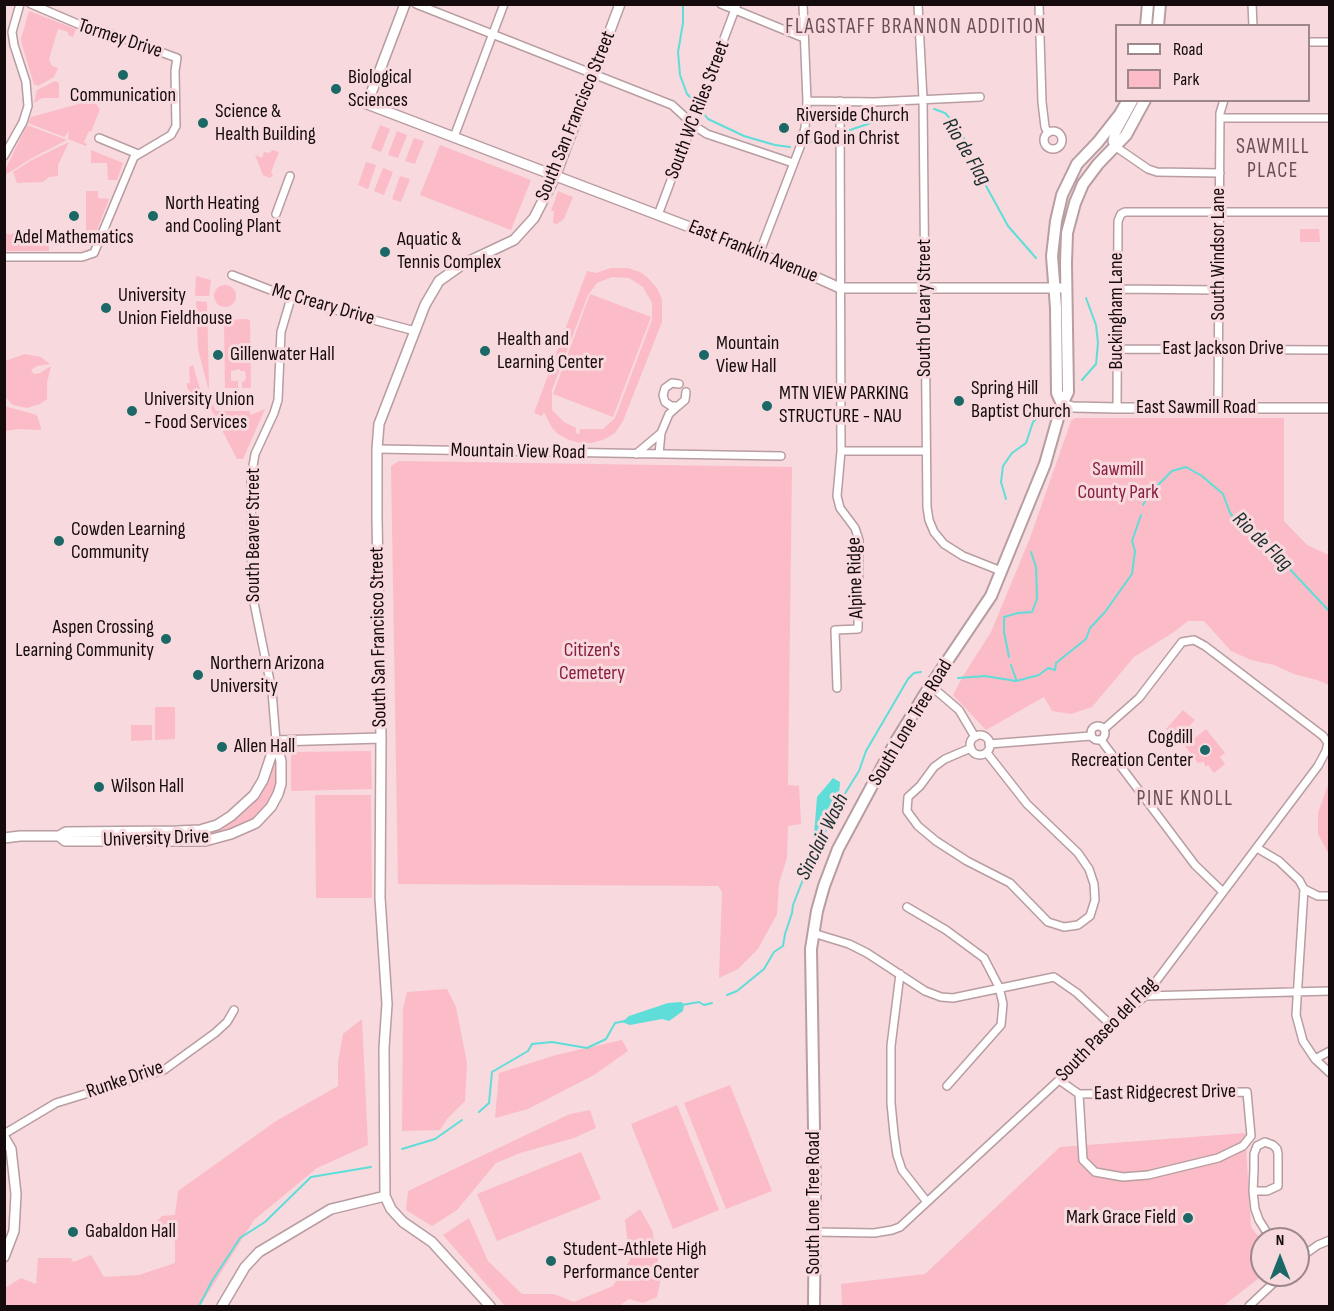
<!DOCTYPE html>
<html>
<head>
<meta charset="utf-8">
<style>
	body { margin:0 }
	#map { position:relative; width:1334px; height:1311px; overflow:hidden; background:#f7d9de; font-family:"Sofia Sans Condensed",sans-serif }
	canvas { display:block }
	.frame { position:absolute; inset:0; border:6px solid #150b0d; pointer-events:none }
	.legend { position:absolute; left:1115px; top:24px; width:195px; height:78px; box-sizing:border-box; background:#f7d9de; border:2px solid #9d878a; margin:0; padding:8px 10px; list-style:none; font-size:18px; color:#150b0d }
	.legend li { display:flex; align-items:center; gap:12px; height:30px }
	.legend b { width:30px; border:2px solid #9d878a }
	.north { position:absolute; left:1250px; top:1227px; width:60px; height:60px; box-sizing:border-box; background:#f7d9de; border:2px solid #9d878a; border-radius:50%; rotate:0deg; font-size:16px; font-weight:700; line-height:24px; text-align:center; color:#150b0d }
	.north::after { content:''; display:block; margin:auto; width:21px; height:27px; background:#1b6866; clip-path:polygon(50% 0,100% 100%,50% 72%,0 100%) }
</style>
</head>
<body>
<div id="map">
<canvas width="1334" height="1311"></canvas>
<div class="frame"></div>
<ul class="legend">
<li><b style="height:8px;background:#fff"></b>Road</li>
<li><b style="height:16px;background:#fbbcc7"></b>Park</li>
</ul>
<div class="north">N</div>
</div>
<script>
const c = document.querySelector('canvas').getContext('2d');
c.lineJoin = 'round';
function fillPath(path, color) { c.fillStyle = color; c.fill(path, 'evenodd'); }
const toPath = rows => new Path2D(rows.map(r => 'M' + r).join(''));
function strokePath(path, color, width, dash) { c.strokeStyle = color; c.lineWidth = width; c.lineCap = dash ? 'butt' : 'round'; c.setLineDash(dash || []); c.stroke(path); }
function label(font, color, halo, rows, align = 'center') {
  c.font = font + ' "Sofia Sans Condensed",sans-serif'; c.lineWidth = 6; c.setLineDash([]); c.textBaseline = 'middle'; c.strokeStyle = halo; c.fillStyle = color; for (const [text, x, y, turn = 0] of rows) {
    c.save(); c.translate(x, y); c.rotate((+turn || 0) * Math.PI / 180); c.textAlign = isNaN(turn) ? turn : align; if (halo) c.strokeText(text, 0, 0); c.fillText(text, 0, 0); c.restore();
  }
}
const green = toPath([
	[29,11,76,29,73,37,68,35,68,32,58,29,49,59,52,66,58,68,54,77,38,86,34,84,22,45,21,39],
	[55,81,59,83,59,98,42,98,34,103,37,90],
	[93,100,100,109,91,132,89,131,84,142,87,144,86,146,68,139,69,131,64,137,28,123,31,117],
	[27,125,67,140,32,158,5,175,5,170],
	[380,125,390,129,381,152,371,148],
	[397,131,407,135,398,158,388,155],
	[414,138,424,141,415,164,405,161],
	[69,142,58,165,58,176,49,177,43,182,17,183,13,172,32,160],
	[440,145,531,180,511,230,420,195],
	[91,150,123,163,117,180,108,180,107,163,91,163],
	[272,150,279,152,271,172,273,175,270,178,263,175,255,155,262,158,264,152,270,153],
	[366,162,376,165,368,189,358,185],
	[383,168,393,172,384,195,374,191],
	[400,176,410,179,401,202,392,199],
	[86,191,98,191,98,198,109,199,92,243,86,241],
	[558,191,573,197,564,219,557,224,553,223,554,211,551,211],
	[1300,229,1319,229,1320,242,1300,242],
	[44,230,49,236,49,251,5,251,5,233,10,235,15,232,17,234,30,231,35,233],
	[611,268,628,268,640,272,648,278,657,288,662,299,662,322,623,421,615,433,605,439,592,443,581,443,569,440,558,434,552,428,544,412,542,416,534,413,587,271,596,273],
	[612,277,629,278,643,287,652,303,652,320,615,418,603,429,580,429,579,434,576,433,576,428,564,422,552,410,552,390,588,295,597,283],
	[196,276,211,280,209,296,195,296],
	'214 296a11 11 0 1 1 22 0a11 11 0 1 1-22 0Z',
	[590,294,651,317,613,417,553,394],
	[196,301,207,302,209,389,208,388,198,349],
	[245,319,250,320,251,388,242,388,242,382,245,381,246,377,245,371,240,371,240,369,231,371,231,381,238,381,238,388,225,388,224,320],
	[25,354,41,357,50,364,37,366,31,370,34,374,40,373,51,366,47,383,47,399,40,404,27,408,13,405,4,396,5,361],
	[193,365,200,389,201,403,187,388,187,383,190,383,189,367],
	[213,404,216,411,249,411,251,415,265,409,243,459,237,459,210,407],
	[4,406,37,415,41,428,40,430,19,429,5,431],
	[1075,418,1284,418,1284,521,1307,545,1329,555,1329,685,1317,680,1294,674,1274,665,1251,660,1231,651,1204,621,1188,621,1174,632,1134,657,1092,707,1071,714,1052,711,1044,697,986,730,953,695,963,676,991,632,1030,538,1071,421],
	[399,461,792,467,788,785,799,786,801,824,788,826,787,858,779,883,777,914,758,949,738,969,719,978,722,892,718,886,398,884,391,466],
	[155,707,175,707,175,739,155,740],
	[1183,710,1195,720,1177,739,1166,729],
	[131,725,152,725,152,740,131,741],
	[1206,729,1225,753,1220,757,1225,764,1214,773,1208,765,1205,767,1204,762,1198,763,1185,746],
	[371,751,372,789,291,791,291,754,293,752],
	[273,762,277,762,277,783,274,794,268,804,253,818,237,828,205,836,203,832,219,828,239,817,251,806,263,789],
	[1329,782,1329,852,1327,851,1318,834,1318,813],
	[315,795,371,795,372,898,316,898],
	[447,989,456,1007,467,1063,465,1101,447,1119,440,1130,402,1131,403,1009,407,992],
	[362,1019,368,1145,317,1168,254,1220,200,1306,5,1306,5,1288,21,1278,36,1284,38,1258,71,1258,73,1262,91,1255,104,1277,139,1275,175,1263,175,1241,156,1222,162,1216,175,1215,178,1191,276,1121,338,1086,338,1062,343,1034],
	[622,1040,628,1051,594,1075,528,1109,495,1118,499,1073,556,1055],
	[730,1085,772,1191,726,1209,684,1103],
	[677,1105,719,1210,673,1229,631,1124],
	[590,1110,596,1128,574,1138,520,1153,496,1163,457,1210,432,1226,406,1210,408,1191,570,1114],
	[1245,1133,1251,1227,1262,1241,1263,1275,1223,1306,842,1306,841,1284,925,1274,1060,1147],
	[581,1152,601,1199,497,1241,477,1194],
	[640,1209,652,1230,661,1278,657,1297,643,1303,629,1299,619,1306,505,1306,443,1235,469,1218,488,1261,522,1294,554,1294,574,1302,613,1286,630,1260,625,1220]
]);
const water = toPath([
	[833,778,840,782,839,796,830,809,830,824,816,853,813,848,817,797],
	[681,1002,684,1004,683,1011,669,1021,662,1019,630,1025,622,1022,629,1016,668,1003]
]);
const stream = toPath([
	[683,4,683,23,678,52,680,75,687,94,694,101],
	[934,109,945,113,955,124,959,134,964,138,967,151,1008,226,1036,258],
	[704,114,708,119,744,136,775,145,790,147],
	[850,130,909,110],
	[811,142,829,137],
	[1082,380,1096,364,1098,343,1096,325,1086,298],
	[1006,499,1001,482,1003,466,1012,453,1026,443,1033,422,1042,414],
	[1143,505,1150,493,1172,471,1186,467,1202,476,1223,494,1230,513,1249,535,1270,548,1330,612],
	[1009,657,1004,632,1004,617,1018,613,1032,612,1037,599,1036,567,1031,552],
	[1011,665,1016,679],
	[958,678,985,676,1016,681,1039,675,1048,668,1055,670,1056,663,1086,639,1090,628,1105,612,1132,574,1135,551,1132,541,1141,515],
	[829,819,859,771,866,751,908,679,914,673,921,672],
	[727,995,737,991,764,969,774,952,783,946,785,934,792,913,793,905,815,849],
	[682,1005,699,1002,704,1005,712,1003],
	[479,1112,489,1103,492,1072,528,1051,532,1044,552,1042,587,1048,606,1039,615,1023,625,1021],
	[402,1149,435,1139,462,1120],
	[199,1306,212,1281,240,1238,265,1222,311,1177,371,1167]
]);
const minor = toPath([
	[416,4,672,105,696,127,707,134,793,163],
	[721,4,804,38],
	[918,4,923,99,927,507,929,520,934,532,944,544,963,556,1001,571],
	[1039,4,1042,102,1045,127,1048,133],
	[1252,4,1253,26],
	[1308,42,1330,42],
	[807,101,875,102,980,97],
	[1220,118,1330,118],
	'1044 140a9 9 0 1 1 18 0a9 9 0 1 1-18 0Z',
	[454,137,504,4],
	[99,138,138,154],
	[1116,147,1148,169,1157,172,1220,173],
	[4,156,23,122,28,106,26,82,14,45,12,32,20,4],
	[276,214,290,176],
	[658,215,737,4],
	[759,254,800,147,805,128,807,101,803,4],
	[4,257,82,257,94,253,134,157,171,135,176,126,175,71,177,58,103,31,85,27,31,4],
	[232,275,291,298,415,331],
	[1118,289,1219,290],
	[1117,349,1330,350],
	[679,384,672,383,665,388,663,395,665,402,671,406,678,406,685,400,686,392],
	[1117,408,1118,221,1121,214,1125,212,1330,212],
	[1218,408,1220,113,1224,100],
	[377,449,781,456],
	[841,451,926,451],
	[636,454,661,433],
	[659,454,661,433,669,414,678,406],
	[931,686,959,710,975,737],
	[837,688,835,630,858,629,859,540,855,528,840,508,837,496,841,451,840,101],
	'1091 733a7 7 0 1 1 14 0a7 7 0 1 1-14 0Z',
	'970 745a10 10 0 1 1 20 0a10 10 0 1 1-20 0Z',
	[1101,740,1195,865,1222,891],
	[276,741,272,691,252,593,251,478,255,454,274,413,278,400,281,332,291,298],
	[989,744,1091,736],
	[971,748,945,759,934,767,920,786,908,797,907,811,918,826,936,841,967,861,1010,883,1048,922,1064,927,1078,925,1090,916,1095,900,1094,884,1089,869,1078,853,1027,804,987,753],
	[1257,848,1279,861,1299,880,1304,889,1296,1015,1303,1041,1315,1059,1330,1073],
	[1304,889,1318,896,1330,896],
	[907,907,946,930,984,958,999,987,1003,1004,1001,1025,947,1086],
	[813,933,849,944,867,953,925,991,941,997,953,998,1054,977,1077,993,1111,1025],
	[900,974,891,1046,891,1103,894,1134,897,1155,902,1170,927,1202],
	[1145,996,1330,991],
	[1315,1059,1330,1051],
	[1059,1080,1079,1094,1247,1092,1251,1136,1243,1146,1218,1158,1148,1175,1123,1177,1095,1172,1083,1160,1079,1094],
	[4,1134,56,1103,164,1070,215,1033,227,1022,234,1010],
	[1253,1191,1267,1191,1278,1186,1278,1154,1277,1149,1273,1145,1265,1142,1257,1146,1254,1154,1254,1169,1253,1191,1255,1209,1259,1220,1271,1239],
	[815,1232,874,1233,892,1230,900,1227,1059,1080,1111,1025,1145,996,1318,766,1326,751,1328,743,1323,736,1205,646,1194,640,1182,642,1139,698,1104,729],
	[1298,1259,1318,1245,1330,1240],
	[1249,1306,1282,1275]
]);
const tertiary = toPath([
	[405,4,367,104,708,234,800,270,840,288,1060,288],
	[1116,147,1113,141,1115,133,1133,100],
	[1062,404,1073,407,1117,408,1330,408],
	[276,741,381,738],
	[59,836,65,841,205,841,231,834,256,823,271,807,278,794,281,784,281,761,276,743],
	[4,838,20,836,59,836,66,832,177,831,200,830,217,825,231,816,254,795,263,780,276,741],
	[4,1137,11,1149,16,1194,14,1231,4,1257],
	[222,1306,245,1267,259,1252,331,1209,385,1196],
	[490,1306,432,1242,403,1222,391,1209,385,1196,384,1048,387,1004,380,898,381,738,377,519,377,449,379,424,425,305,439,281,463,264,514,240,534,218,555,177,620,4]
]);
const secondary = toPath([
	[1146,26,1148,4],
	[1158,26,1160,4],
	[1062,404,1057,393,1056,308,1052,256,1056,221,1062,195,1077,164,1098,142,1120,114,1128,100],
	[814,1306,815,1189,811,949,817,911,824,886,838,849,895,743,925,694,991,596,1045,464,1062,404,1068,392,1066,263,1067,233,1075,203,1083,184,1098,164,1126,135,1145,100]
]);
const markers = [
	[123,75,6,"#1b6866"],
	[336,89,6,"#1b6866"],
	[203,123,6,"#1b6866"],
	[784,128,6,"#1b6866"],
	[74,216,6,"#1b6866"],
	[153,216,6,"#1b6866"],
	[385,252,6,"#1b6866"],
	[106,308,6,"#1b6866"],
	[485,351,6,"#1b6866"],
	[218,355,6,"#1b6866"],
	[704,355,6,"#1b6866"],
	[959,401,6,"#1b6866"],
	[767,406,6,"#1b6866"],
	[132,411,6,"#1b6866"],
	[59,541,6,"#1b6866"],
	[166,639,6,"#1b6866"],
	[198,675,6,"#1b6866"],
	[222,747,6,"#1b6866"],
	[1205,750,6,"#1b6866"],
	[99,787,6,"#1b6866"],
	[1188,1218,6,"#1b6866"],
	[73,1232,6,"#1b6866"],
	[551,1261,6,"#1b6866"]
];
const streetNames = [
	["Tormey Drive",120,39,18],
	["South WC Riles Street",698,110,-69],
	["South San Francisco Street",576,116,-68],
	["East Franklin Avenue",753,252,22],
	["South Windsor Lane",1219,254,-90],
	["Mc Creary Drive",323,305,16],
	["South O'Leary Street",925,308,-90],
	["Buckingham Lane",1117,311,-90],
	["East Jackson Drive",1223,349],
	["East Sawmill Road",1196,408],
	["Mountain View Road",518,452,1],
	["South Beaver Street",254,535,-90],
	["Alpine Ridge",856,578,-92],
	["South San Francisco Street",379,637,-91],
	["South Lone Tree Road",911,723,-59],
	["University Drive",156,839,-2],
	["South Paseo del Flag",1107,1030,-46],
	["Runke Drive",125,1080,-19],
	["East Ridgecrest Drive",1165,1093,-1],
	["South Lone Tree Road",814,1203,-90]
];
const poiNames = [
	["Biological",348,78],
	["Sciences",348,101],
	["Communication",123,96,"center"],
	["Science &",215,112],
	["Health Building",215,135],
	["Riverside Church",796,116],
	["of God in Christ",796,139],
	["North Heating",165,204],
	["and Cooling Plant",165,227],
	["Adel Mathematics",74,238,"center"],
	["Aquatic &",397,240],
	["Tennis Complex",397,263],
	["University",118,296],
	["Union Fieldhouse",118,319],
	["Health and",497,340],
	["Learning Center",497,363],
	["Mountain",716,344],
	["View Hall",716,367],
	["Gillenwater Hall",230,355],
	["Spring Hill",971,389],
	["Baptist Church",971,412],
	["MTN VIEW PARKING",779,394],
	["STRUCTURE - NAU",779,417],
	["University Union",144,400],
	["- Food Services",144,423],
	["Cowden Learning",71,530],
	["Community",71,553],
	["Aspen Crossing",154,628,"right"],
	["Learning Community",154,651,"right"],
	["Northern Arizona",210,664],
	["University",210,687],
	["Cogdill",1193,738,"right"],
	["Recreation Center",1193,761,"right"],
	["Allen Hall",234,747],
	["Wilson Hall",111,787],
	["Mark Grace Field",1176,1218,"right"],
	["Gabaldon Hall",85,1232],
	["Student-Athlete High",563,1250],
	["Performance Center",563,1273]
];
const parkNames = [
	["Sawmill",1118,470],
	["County Park",1118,493],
	["Citizen's",592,651],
	["Cemetery",592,674]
];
const neighbourhoodNames = [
	["FLAGSTAFF BRANNON ADDITION",916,28],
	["SAWMILL",1273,148],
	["PLACE",1273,172],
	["PINE KNOLL",1185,800]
];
const waterNames = [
	["Rio de Flag",966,152,59],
	["Rio de Flag",1262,542,44],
	["Sinclair Wash",823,837,-64]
];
fillPath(green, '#fbbcc7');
fillPath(water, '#5fddd9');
strokePath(stream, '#5fddd9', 2);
strokePath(minor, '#b89da1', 10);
strokePath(tertiary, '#b89da1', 12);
strokePath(secondary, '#b89da1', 14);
strokePath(minor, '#fff', 7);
strokePath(tertiary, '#fff', 9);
strokePath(secondary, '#fff', 10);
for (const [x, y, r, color] of markers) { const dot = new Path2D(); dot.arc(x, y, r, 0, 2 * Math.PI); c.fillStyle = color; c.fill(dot); strokePath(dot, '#f7d9de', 2); }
label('20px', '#150b0d', '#f7d9de', streetNames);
label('20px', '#150b0d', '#f7d9de', poiNames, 'left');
label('20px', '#881f40', '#f7d9de', parkNames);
c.letterSpacing = '1.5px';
label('21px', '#695054', '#f7d9de', neighbourhoodNames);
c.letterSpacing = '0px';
label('italic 21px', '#182e2d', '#f7d9de', waterNames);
</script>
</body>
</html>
